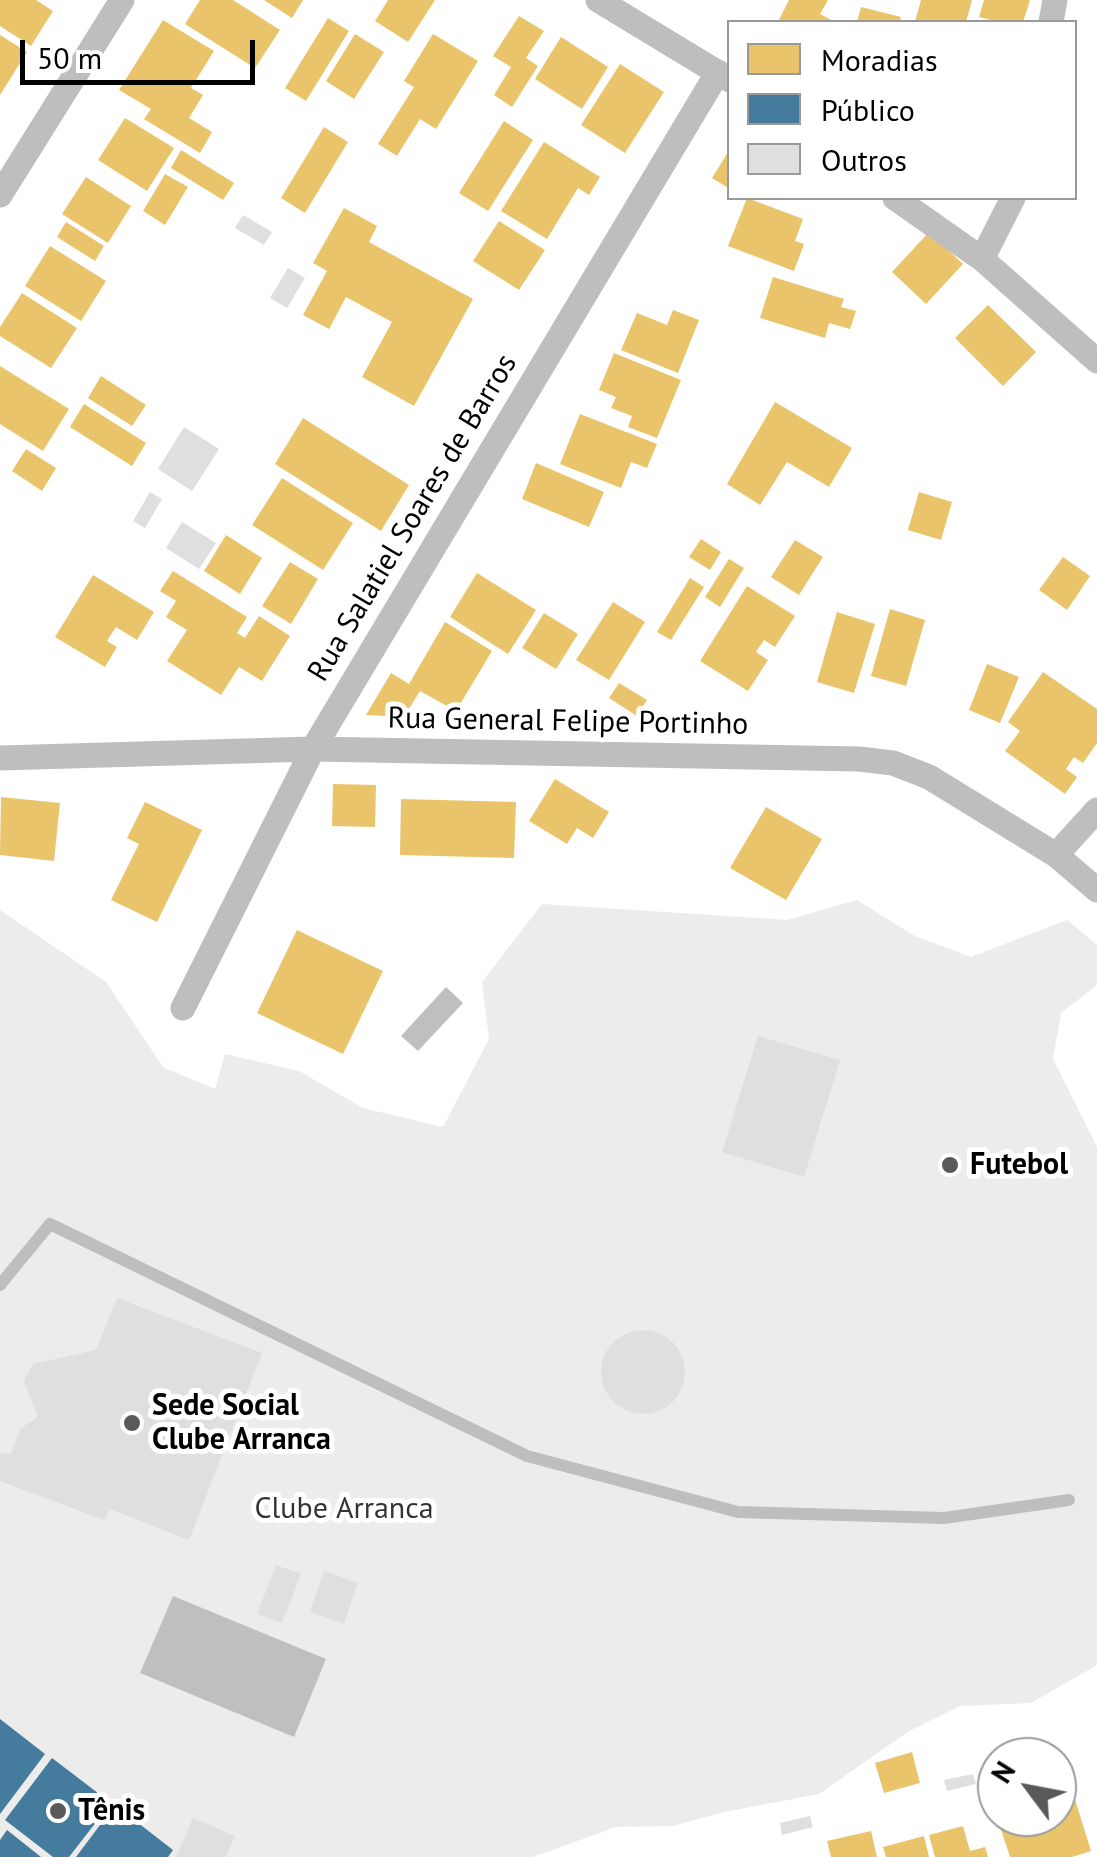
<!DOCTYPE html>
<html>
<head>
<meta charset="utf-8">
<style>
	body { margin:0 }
	#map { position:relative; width:1097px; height:1857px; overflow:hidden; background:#fff; font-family:"PT Sans",sans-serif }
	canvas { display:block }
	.legend { position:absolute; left:727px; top:20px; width:350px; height:180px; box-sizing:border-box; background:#fff; border:2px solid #999; margin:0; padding:12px 18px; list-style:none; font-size:30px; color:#000 }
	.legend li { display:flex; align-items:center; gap:20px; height:50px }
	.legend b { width:50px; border:2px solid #999 }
	.north { position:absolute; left:977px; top:1737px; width:100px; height:100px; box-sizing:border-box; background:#fff; border:2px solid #999; border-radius:50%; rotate:302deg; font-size:28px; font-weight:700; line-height:40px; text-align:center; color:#000 }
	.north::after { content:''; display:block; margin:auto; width:35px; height:45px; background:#595959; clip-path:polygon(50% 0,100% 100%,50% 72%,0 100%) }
	.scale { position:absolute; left:20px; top:40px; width:235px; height:45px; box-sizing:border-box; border:5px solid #000; border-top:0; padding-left:12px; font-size:30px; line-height:35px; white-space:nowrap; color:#000; -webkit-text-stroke:8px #fff; paint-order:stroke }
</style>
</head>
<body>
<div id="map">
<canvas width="1097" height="1857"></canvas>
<ul class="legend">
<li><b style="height:28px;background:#e9c46a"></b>Moradias</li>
<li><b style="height:28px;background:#457b9d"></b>Público</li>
<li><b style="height:28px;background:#dfdfdf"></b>Outros</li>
</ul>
<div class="north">N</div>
<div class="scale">50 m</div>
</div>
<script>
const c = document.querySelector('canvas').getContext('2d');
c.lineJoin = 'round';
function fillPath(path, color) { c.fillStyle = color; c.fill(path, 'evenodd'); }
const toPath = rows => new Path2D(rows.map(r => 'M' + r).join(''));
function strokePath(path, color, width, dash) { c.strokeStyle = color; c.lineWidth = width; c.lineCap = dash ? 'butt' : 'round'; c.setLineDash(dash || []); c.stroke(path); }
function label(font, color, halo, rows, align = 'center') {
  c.font = font + ' "PT Sans",sans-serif'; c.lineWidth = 10; c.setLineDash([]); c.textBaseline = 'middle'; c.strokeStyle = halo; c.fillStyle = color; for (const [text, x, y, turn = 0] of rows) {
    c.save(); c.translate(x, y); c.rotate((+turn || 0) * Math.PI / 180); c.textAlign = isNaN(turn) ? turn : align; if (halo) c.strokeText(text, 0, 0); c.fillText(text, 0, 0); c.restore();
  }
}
const green = toPath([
	[857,900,915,936,971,957,1067,920,1097,945,1097,985,1061,1013,1053,1059,1097,1147,1097,1665,1031,1703,960,1706,909,1731,819,1794,724,1812,673,1826,616,1827,533,1857,0,1857,0,910,106,982,163,1067,215,1089,225,1054,299,1071,363,1108,443,1127,489,1039,482,982,542,904,787,920]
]);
const water = toPath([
	[446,987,463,1003,418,1051,401,1036],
	[173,1596,326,1659,294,1737,140,1673]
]);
const homes = toPath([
	[0,0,36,0,53,11,31,46,0,26],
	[200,0,233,0,280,30,255,68,185,24],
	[264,0,303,0,292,18],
	[388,0,435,0,408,42,375,21],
	[789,0,828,0,820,14,835,22,778,22],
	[921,0,972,0,966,22,915,22],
	[984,0,1030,0,1023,22,999,22,979,17],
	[861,7,901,17,900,22,857,22],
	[519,16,544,31,526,58,538,66,512,107,494,95,511,67,493,56],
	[328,18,349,31,306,101,285,88],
	[163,20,214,51,191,88,203,95,189,118,212,132,200,153,144,119,151,109,119,90],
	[355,34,384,52,354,99,326,81],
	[433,34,478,61,436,129,420,119,397,156,378,144,414,87,404,81],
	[0,35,27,52,0,95],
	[561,37,608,67,582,109,535,79],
	[620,64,664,92,625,153,581,125],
	[125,118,174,148,147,191,98,160],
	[504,121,533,140,488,211,459,193],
	[324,127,348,142,305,213,281,198],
	[544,142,600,177,589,195,578,188,547,239,501,211],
	[730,149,730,189,712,178],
	[181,150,234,183,223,200,171,168],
	[165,174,188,187,165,225,143,211],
	[86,177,131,206,108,243,62,214],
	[747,198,803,219,795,241,804,244,794,271,728,246],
	[344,208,377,226,369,242,473,299,414,406,362,377,392,322,346,297,329,329,303,315,327,271,313,263],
	[499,221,545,250,519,290,473,261],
	[66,222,104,246,95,261,57,237],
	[929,232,963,264,926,304,892,272],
	[50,246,106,281,81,321,25,286],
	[773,277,844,299,841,307,856,311,850,329,829,323,825,338,760,318],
	[22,293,77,328,51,368,0,336,0,327],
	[988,305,1036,352,1003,386,955,338],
	[673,310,699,320,678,373,621,350,637,313,667,325],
	[614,353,681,380,657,438,628,427,632,416,611,408,616,397,599,390],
	[0,366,69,409,43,451,0,424],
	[101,376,146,405,132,426,88,398],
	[775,402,852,448,829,487,787,462,760,505,727,484],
	[84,404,146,443,132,466,70,427],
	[580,414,657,444,647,468,631,462,621,488,560,464],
	[303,418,409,485,381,531,275,464],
	[26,449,56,468,42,491,12,471],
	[536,463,604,492,589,527,522,499],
	[282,478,353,523,323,570,252,525],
	[919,492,952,502,941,540,908,530],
	[226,535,262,558,240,594,204,571],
	[701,539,721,552,710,570,689,557],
	[795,540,823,557,799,595,771,577],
	[1063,557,1090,576,1067,610,1039,590],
	[729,559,744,568,720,607,705,597],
	[290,562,318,579,291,624,262,606],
	[173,571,247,617,237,633,245,638,259,616,290,636,262,681,239,667,221,695,167,661,187,630,166,617,176,601,160,591],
	[477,573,536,610,508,654,450,617],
	[93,575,154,612,137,640,116,627,107,641,117,647,105,667,55,637],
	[690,578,704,587,671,640,657,632],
	[747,586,795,616,775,647,764,640,756,652,768,660,748,691,700,661],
	[613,602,645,622,609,680,576,660],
	[890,609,925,620,906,686,871,676],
	[837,612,875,624,854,693,817,682],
	[544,613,578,634,556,669,522,648],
	[445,622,492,651,456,711,420,691,404,717,366,715,391,673,409,684],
	[987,664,1019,677,1000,723,969,710],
	[1043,672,1097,709,1097,743,1083,763,1074,757,1066,769,1077,777,1065,794,1005,751,1020,731,1008,722],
	[619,683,647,700,637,716,609,698],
	[555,779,609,812,593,838,577,828,567,844,529,821],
	[333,784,376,785,375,827,332,826],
	[1,797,60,803,54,861,0,855],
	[401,799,516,802,514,858,400,855],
	[145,802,202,830,157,922,111,900,139,844,127,838],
	[766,807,822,839,786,900,730,868],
	[297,930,383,971,343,1054,257,1013],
	[912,1752,920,1783,884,1793,875,1763],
	[1073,1793,1091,1851,1072,1857,1010,1857,997,1817,1057,1817,1057,1798],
	[963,1826,970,1851,985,1847,988,1857,935,1857,929,1835],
	[871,1831,877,1857,831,1857,827,1841],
	[924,1836,929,1857,886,1857,883,1847]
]);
const public = toPath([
	[0,1719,45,1754,0,1814],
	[52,1758,111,1803,69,1857,53,1857,5,1820],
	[115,1805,173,1850,168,1857,76,1857],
	[7,1830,41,1857,0,1857,0,1840]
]);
const building = toPath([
	[243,215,272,232,264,245,235,228],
	[288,268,305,278,287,308,270,298],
	[184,427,219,449,192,491,158,469],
	[150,492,162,499,145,528,133,521],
	[182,522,216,543,199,569,166,548],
	[758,1036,840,1060,804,1177,722,1152],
	[117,1298,262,1353,189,1540,110,1509,104,1520,0,1481,0,1453,11,1454,21,1428,38,1417,24,1381,33,1364,96,1350],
	'601 1372a42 42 0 1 1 84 0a42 42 0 1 1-84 0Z',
	[276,1565,301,1574,282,1623,257,1614],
	[324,1571,358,1583,344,1624,310,1612],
	[973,1774,976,1784,947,1791,944,1780],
	[810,1816,813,1827,782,1835,780,1823],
	[193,1818,235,1836,226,1857,176,1857]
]);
const service = toPath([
	[0,1285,50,1224,527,1456,738,1512,944,1518,1069,1500]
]);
const minor = toPath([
	[598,0,730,80],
	[1051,22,1055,0],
	[0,195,122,0],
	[895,198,982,259,1097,361],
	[982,259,1013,198],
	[0,758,313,749,859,759,893,763,929,777,1056,855,1097,890],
	[1056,855,1097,810],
	[183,1008,313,749,718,72]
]);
const markers = [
	[950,1165,10,"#595959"],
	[132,1423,10,"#595959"],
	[58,1811,10,"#595959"]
];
const streetNames = [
	["Rua Salatiel Soares de Barros",413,518,-59],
	["Rua General Felipe Portinho",568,722,1]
];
const poiNames = [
	["Futebol",970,1165],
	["Sede Social",152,1406],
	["Clube Arranca",152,1440],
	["Tênis",78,1811]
];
const parkNames = [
	["Clube Arranca",344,1509]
];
fillPath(green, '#ececec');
fillPath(water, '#bfbfbf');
fillPath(homes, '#e9c46a');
fillPath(public, '#457b9d');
fillPath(building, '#dfdfdf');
strokePath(service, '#bebebe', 12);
strokePath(minor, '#bebebe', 25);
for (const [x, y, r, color] of markers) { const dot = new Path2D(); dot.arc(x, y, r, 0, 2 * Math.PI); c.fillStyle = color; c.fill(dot); strokePath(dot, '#fff', 4); }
label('30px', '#000', '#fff', streetNames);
label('bold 30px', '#000', '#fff', poiNames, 'left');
label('30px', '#333', '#fff', parkNames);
</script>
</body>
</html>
